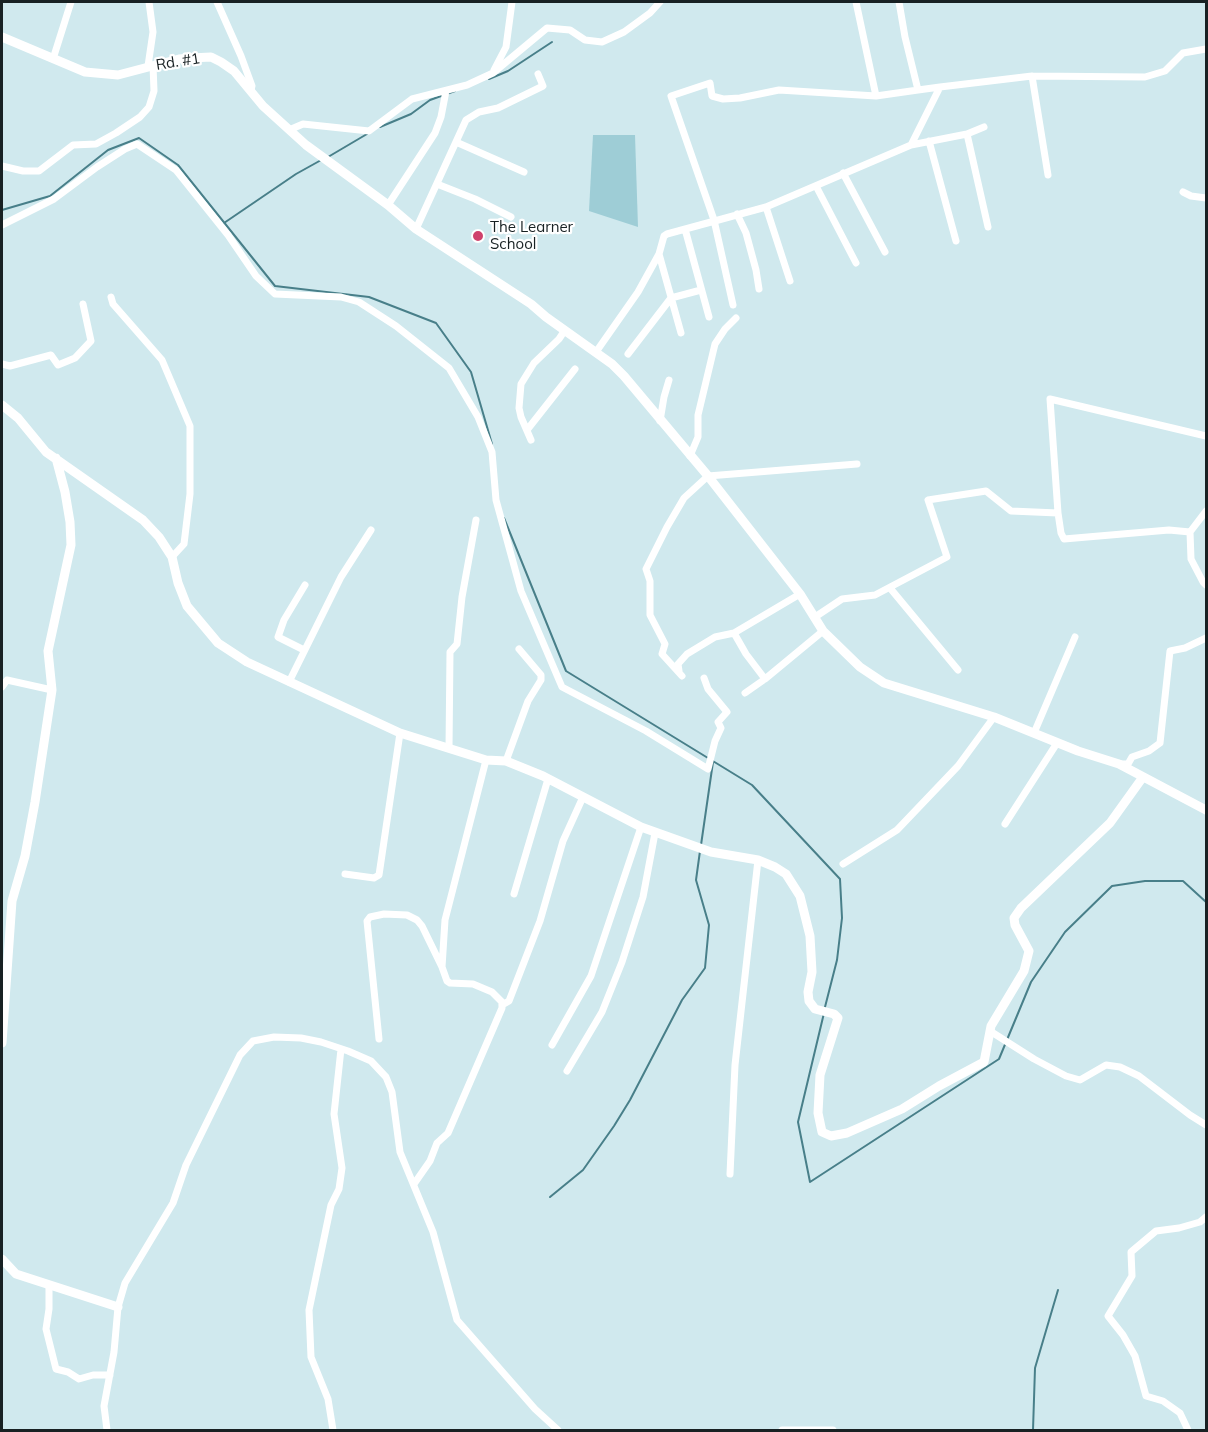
<!DOCTYPE html>
<style>
body{margin:0}
#map{position:relative;width:1208px;height:1432px;overflow:hidden;background:#d0e9ee;font-family:Mulish,sans-serif}
canvas{display:block}
.frame{position:absolute;inset:0;border:3px solid #182123;pointer-events:none}
</style>
<div id="map">
<canvas width="1208" height="1432"></canvas>
<div class="frame"></div>
</div>
<script>
const g = document.querySelector('canvas').getContext('2d');
g.lineJoin = 'round';
function fill(path, color) { g.fillStyle = color; g.fill(path, 'evenodd'); }
const poly = rows => new Path2D(rows.map(r => 'M' + r).join(''));
function strokePath(path, color, width, dash) { g.strokeStyle = color; g.lineWidth = width; g.lineCap = dash ? 'butt' : 'round'; g.setLineDash(dash || []); g.stroke(path); }
function drawText(font, color, halo, rows, align = 'center') {
  g.font = font + ' Mulish,sans-serif'; g.lineWidth = 4.5; g.setLineDash([]); g.textBaseline = 'middle'; g.strokeStyle = halo; g.fillStyle = color; for (const [text, x, y, turn = 0] of rows) {
    g.save(); g.translate(x, y); g.rotate((+turn || 0) * Math.PI / 180); g.textAlign = isNaN(turn) ? turn : align; if (halo) g.strokeText(text, 0, 0); g.fillText(text, 0, 0); g.restore();
  }
}
fill(poly([
 [593,135,635,135,638,227,589,211]
]), '#9ecdd6');
strokePath(poly([
 [489,79,508,71,552,42],
 [380,127,411,114,430,100,455,91],
 [328,157,367,134],
 [2,210,50,196,108,150,139,138,178,165,275,286,369,297,436,323,471,372,492,444],
 [224,223,296,174,323,159],
 [504,518,566,671,752,785,840,879,842,918,837,960,825,1007],
 [701,845,713,762],
 [824,1013,798,1122,810,1182,999,1059,1031,982,1065,932,1112,886,1145,881,1183,881,1206,902],
 [550,1197,583,1170,614,1126,630,1100,682,1000,705,968,709,925,696,880,700,851],
 [1033,1430,1035,1368,1058,1290]
]), '#487f89', 2);
strokePath(poly([
 [217,2,241,56,252,86,251,90],
 [856,2,876,96],
 [899,2,905,37,918,90,940,87],
 [53,59,71,2],
 [148,66,153,32,149,2],
 [494,70,506,47,512,2],
 [1032,76,1048,175],
 [289,130,303,124,369,131,412,99,467,85,493,73,547,28,570,30,585,40,602,42,624,32,650,13,660,2],
 [967,134,988,227],
 [929,141,956,241],
 [456,142,524,172],
 [911,145,967,134,984,127],
 [2,166,23,171,39,171,73,145,96,144,116,133,140,117,149,107,154,91,153,65],
 [843,173,885,252],
 [437,184,475,199,511,217],
 [816,186,856,263],
 [1183,192,1191,196,1206,198],
 [388,205,435,133,441,117,446,91],
 [766,207,790,281],
 [737,214,746,233,756,270,759,289],
 [2,225,54,199,97,167,125,149,137,144,176,170,228,235,256,276,275,294,341,297,359,302,396,326,449,368,478,417,492,452,496,500,521,591,562,687,646,731,708,769,715,741,721,728,718,722,727,712,708,689,704,678],
 [416,229,466,120,479,112,498,108,543,86,538,74],
 [685,229,709,317],
 [659,254,681,333],
 [111,297,113,304,162,360,190,426,190,494,184,544,172,557],
 [733,305,714,220,671,96,710,83,712,96,723,99,740,98,779,90,876,96,918,90],
 [596,352,638,292,659,254,664,236,667,234,766,207,911,145,940,87,1032,76,1145,77,1165,71,1183,53,1206,49],
 [628,354,671,298,701,290],
 [2,364,10,366,51,355,58,365,75,358,91,341,83,304],
 [660,421,664,397,669,380],
 [527,430,575,369],
 [531,440,521,417,519,408,521,384,534,363,559,339,565,330],
 [690,456,698,437,698,415,715,344,725,329,736,318],
 [1058,513,1050,399,1206,436],
 [1190,532,1191,559,1203,582,1206,585],
 [890,588,958,670],
 [815,617,842,599,875,595,947,557,928,500,986,491,1011,511,1058,513,1061,533,1064,539,1169,530,1190,532,1206,511],
 [734,633,746,654,765,679],
 [304,650,278,637,284,620,305,585],
 [679,671,678,664,687,654,715,637,734,633,800,594],
 [682,676,662,654,665,644,650,615,650,581,646,569,667,527,684,498,708,476,857,464],
 [289,682,341,577,371,530],
 [2,687,7,680,52,690],
 [745,693,765,679,823,631],
 [1034,733,1075,637],
 [449,748,450,652,457,644,462,597,476,520],
 [506,761,528,701,541,680,541,675,519,649],
 [1119,764,1128,764,1132,757,1149,751,1160,743,1170,651,1185,648,1206,638],
 [1005,824,1057,743],
 [843,864,897,830,958,766,994,717],
 [345,874,374,878,379,875,400,733],
 [514,894,548,779],
 [502,1005,509,1001,540,921,563,841,583,797],
 [990,1031,1034,1059,1066,1076,1080,1080,1106,1065,1120,1067,1139,1076,1190,1115,1206,1125],
 [379,1039,367,921,370,917,384,914,407,915,417,920,422,926,442,967],
 [552,1045,591,976,641,827],
 [567,1071,602,1012,622,962,643,897,655,833],
 [730,1174,735,1065,758,860],
 [414,1184,430,1161,437,1143,448,1133,502,1008,502,1002,492,992,473,984,450,983,447,981,442,967,445,920,486,760],
 [49,1285,49,1309,46,1329,56,1369,68,1372,79,1379,93,1375,110,1375],
 [107,1430,104,1406,114,1352,118,1307,125,1283,173,1203,186,1165,240,1055,253,1041,274,1037,301,1038,321,1042,348,1051,371,1061,386,1077,392,1092,400,1152,433,1232,457,1320,535,1409,558,1430],
 [333,1430,328,1399,311,1357,309,1310,331,1205,339,1189,342,1168,334,1114,341,1049],
 [782,1430,833,1430],
 [1188,1430,1180,1413,1163,1401,1146,1396,1135,1356,1123,1335,1108,1316,1132,1276,1131,1252,1156,1231,1179,1228,1200,1222,1206,1217]
]), '#fff', 7);
strokePath(poly([
 [2,37,85,72,118,75,179,59,191,58,211,57,221,62,234,71,263,106,306,145,388,205,416,229,531,304,546,317,612,364,624,376,708,476,800,594,823,631,860,667,884,683,994,717,1078,751,1119,764,1206,810],
 [2,405,18,418,46,452,143,520,159,537,172,557,178,583,187,606,218,643,247,662,400,733,486,760,506,761,543,776,641,827,711,852,758,860,775,867,786,874,800,896,810,936,812,972,808,992,809,1001,815,1009,834,1014,838,1018,820,1075,818,1113,822,1132,831,1136,847,1133,902,1109,939,1086,984,1062,991,1026,1024,971,1029,951,1015,925,1014,918,1021,908,1110,823,1143,777],
 [2,1043,12,901,25,856,35,802,52,690,48,651,71,545,70,522,65,492,56,458],
 [2,1259,16,1274,118,1307]
]), '#fff', 9);
for (const [x, y, r, color] of [
 [478,236,6,"#cf416c"]
]) { const dot = new Path2D(); dot.arc(x, y, r, 0, 2 * Math.PI); g.fillStyle = color; g.fill(dot); strokePath(dot, '#fff', 2); }
drawText('15px', '#182123', '#fff', [
 ["Rd. #1",178,62,-9]
]);
drawText('15px', '#182123', '#fff', [
 ["The Learner",490,227],
 ["School",490,244]
], 'left');
</script>
